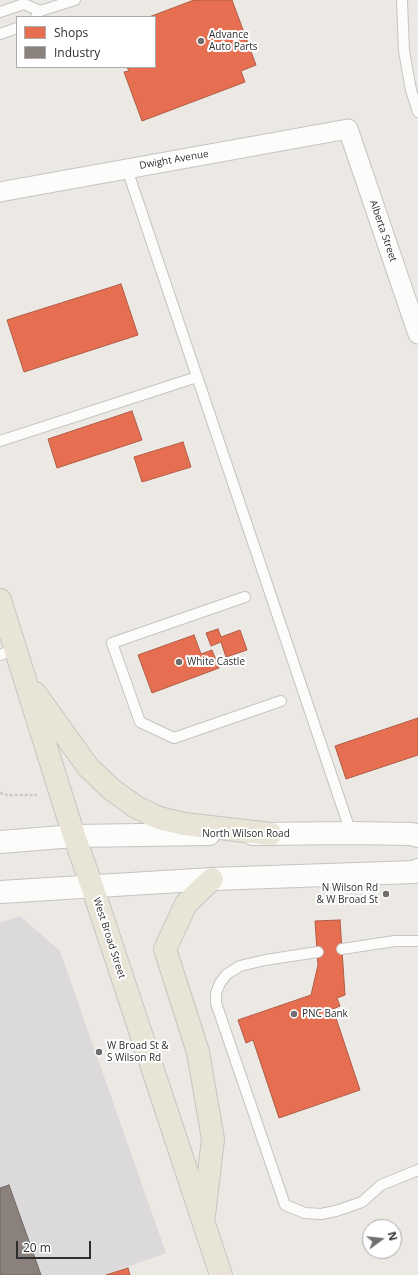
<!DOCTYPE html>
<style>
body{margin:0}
#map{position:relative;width:418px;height:1275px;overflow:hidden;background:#ece8e4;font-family:"Open Sans",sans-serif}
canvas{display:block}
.legend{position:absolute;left:16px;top:16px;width:140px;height:52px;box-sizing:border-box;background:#fff;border:1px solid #ababab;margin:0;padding:5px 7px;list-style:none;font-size:12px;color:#2e2e2e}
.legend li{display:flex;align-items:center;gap:8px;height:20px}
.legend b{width:20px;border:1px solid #ababab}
.north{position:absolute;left:362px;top:1219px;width:40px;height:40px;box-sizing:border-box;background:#fff;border:1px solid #ababab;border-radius:50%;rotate:75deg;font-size:11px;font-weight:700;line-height:16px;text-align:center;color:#2e2e2e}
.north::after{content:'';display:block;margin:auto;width:14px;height:18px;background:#706f6e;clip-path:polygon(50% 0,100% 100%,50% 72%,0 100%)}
.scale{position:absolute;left:16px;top:1241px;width:75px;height:18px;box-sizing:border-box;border:2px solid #2e2e2e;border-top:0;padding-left:5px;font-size:12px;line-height:14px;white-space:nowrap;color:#2e2e2e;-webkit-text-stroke:3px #fff;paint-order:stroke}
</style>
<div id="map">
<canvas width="418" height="1275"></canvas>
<ul class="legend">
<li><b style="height:11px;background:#e76f51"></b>Shops</li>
<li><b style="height:11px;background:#8a817c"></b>Industry</li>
</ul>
<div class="north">N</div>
<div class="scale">20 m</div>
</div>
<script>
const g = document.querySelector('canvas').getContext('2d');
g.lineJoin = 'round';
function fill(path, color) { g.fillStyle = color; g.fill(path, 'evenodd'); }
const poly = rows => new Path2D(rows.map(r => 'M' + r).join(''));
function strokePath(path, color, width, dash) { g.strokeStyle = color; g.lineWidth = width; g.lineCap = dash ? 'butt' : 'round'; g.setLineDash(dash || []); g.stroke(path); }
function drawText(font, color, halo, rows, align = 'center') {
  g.font = font + ' "Open Sans",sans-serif'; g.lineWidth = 4; g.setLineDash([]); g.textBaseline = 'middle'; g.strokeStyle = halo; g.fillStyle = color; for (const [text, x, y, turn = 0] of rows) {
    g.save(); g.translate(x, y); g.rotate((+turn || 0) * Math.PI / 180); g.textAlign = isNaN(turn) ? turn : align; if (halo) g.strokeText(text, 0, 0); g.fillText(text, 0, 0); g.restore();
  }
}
fill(poly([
 [20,916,60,951,166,1253,105,1275,0,1275,0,923]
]), '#dcd9db');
const shops = poly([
 [194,0,232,0,256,65,241,71,245,82,142,121,124,72,129,71,127,67,155,67,155,17,149,17,194,0],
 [121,284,138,335,24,372,7,320,121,284],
 [132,411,142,440,57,468,48,439,132,411],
 [183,442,191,467,142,482,134,457,183,442],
 [218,629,221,637,240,630,247,650,226,657,221,642,211,646,206,633,218,629],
 [194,635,201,654,212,650,219,668,152,693,138,655,194,635],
 [418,718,418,755,346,779,335,746,418,718],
 [340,920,345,995,337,998,340,1006,333,1009,360,1090,279,1118,253,1040,246,1043,238,1020,311,995,318,965,315,921,340,920],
 [128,1268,130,1275,106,1275,128,1268]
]);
fill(shops, '#e76f51');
strokePath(shops, '#b05c46', 1);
const industry = poly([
 [9,1185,41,1275,0,1275,0,1188,9,1185]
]);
fill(industry, '#8a817c');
strokePath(industry, '#6e6865', 1);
const service = poly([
 [402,0,404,51,411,90,418,112],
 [0,12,24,4,40,11],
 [36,17,40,11,75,0],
 [0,34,17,28],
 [127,169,351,833],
 [0,441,197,377],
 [245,597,112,643,140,722,174,738,281,701],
 [0,655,15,649],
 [342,949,395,941,418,941],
 [318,952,265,960,240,966,227,974,220,983,216,993,216,1003,285,1205,305,1213,321,1214,336,1211,362,1202,381,1185,418,1170]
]);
const minor = poly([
 [0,192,348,129,418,334]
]);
const secondary = poly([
 [253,834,351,833,412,834,418,836],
 [0,842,74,836,209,834],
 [0,892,212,879,414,872,418,870]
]);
const primary = poly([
 [0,600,74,836,92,886,221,1275],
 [35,693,88,767,111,789,136,807,159,818,184,824,271,834],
 [204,1215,213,1139,198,1052,165,949,186,904,212,879]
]);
strokePath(service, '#c5c4c5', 12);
strokePath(minor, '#c5c4c5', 21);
strokePath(secondary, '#c5c4c5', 24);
strokePath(primary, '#c6c5c4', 24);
strokePath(poly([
 [0,793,7,795,37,795]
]), '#c9c9c8', 2.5, [3, 2]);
strokePath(service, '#fcfcfb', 10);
strokePath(minor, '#fcfcfb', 19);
strokePath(secondary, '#fcfcfb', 22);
strokePath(primary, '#e8e4d6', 22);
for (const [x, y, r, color] of [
 [201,41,4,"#706f6e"],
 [179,662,4,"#706f6e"],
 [386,894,4,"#706f6e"],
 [294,1014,4,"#706f6e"],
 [99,1052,4,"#706f6e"]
]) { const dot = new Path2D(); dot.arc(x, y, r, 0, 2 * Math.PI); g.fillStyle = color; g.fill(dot); strokePath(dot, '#fff', 1.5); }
drawText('10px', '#2e2e2e', '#fff', [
 ["Advance",209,35],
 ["Auto Parts",209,47],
 ["White Castle",187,662],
 ["N Wilson Rd",378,888,"right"],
 ["& W Broad St",378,900,"right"],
 ["PNC Bank",302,1014],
 ["W Broad St &",107,1046],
 ["S Wilson Rd",107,1058]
], 'left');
drawText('10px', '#2e2e2e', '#fff', [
 ["Dwight Avenue",174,160,-10],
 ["Alberta Street",383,231,71],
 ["North Wilson Road",246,834],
 ["West Broad Street",109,938,72]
]);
</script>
